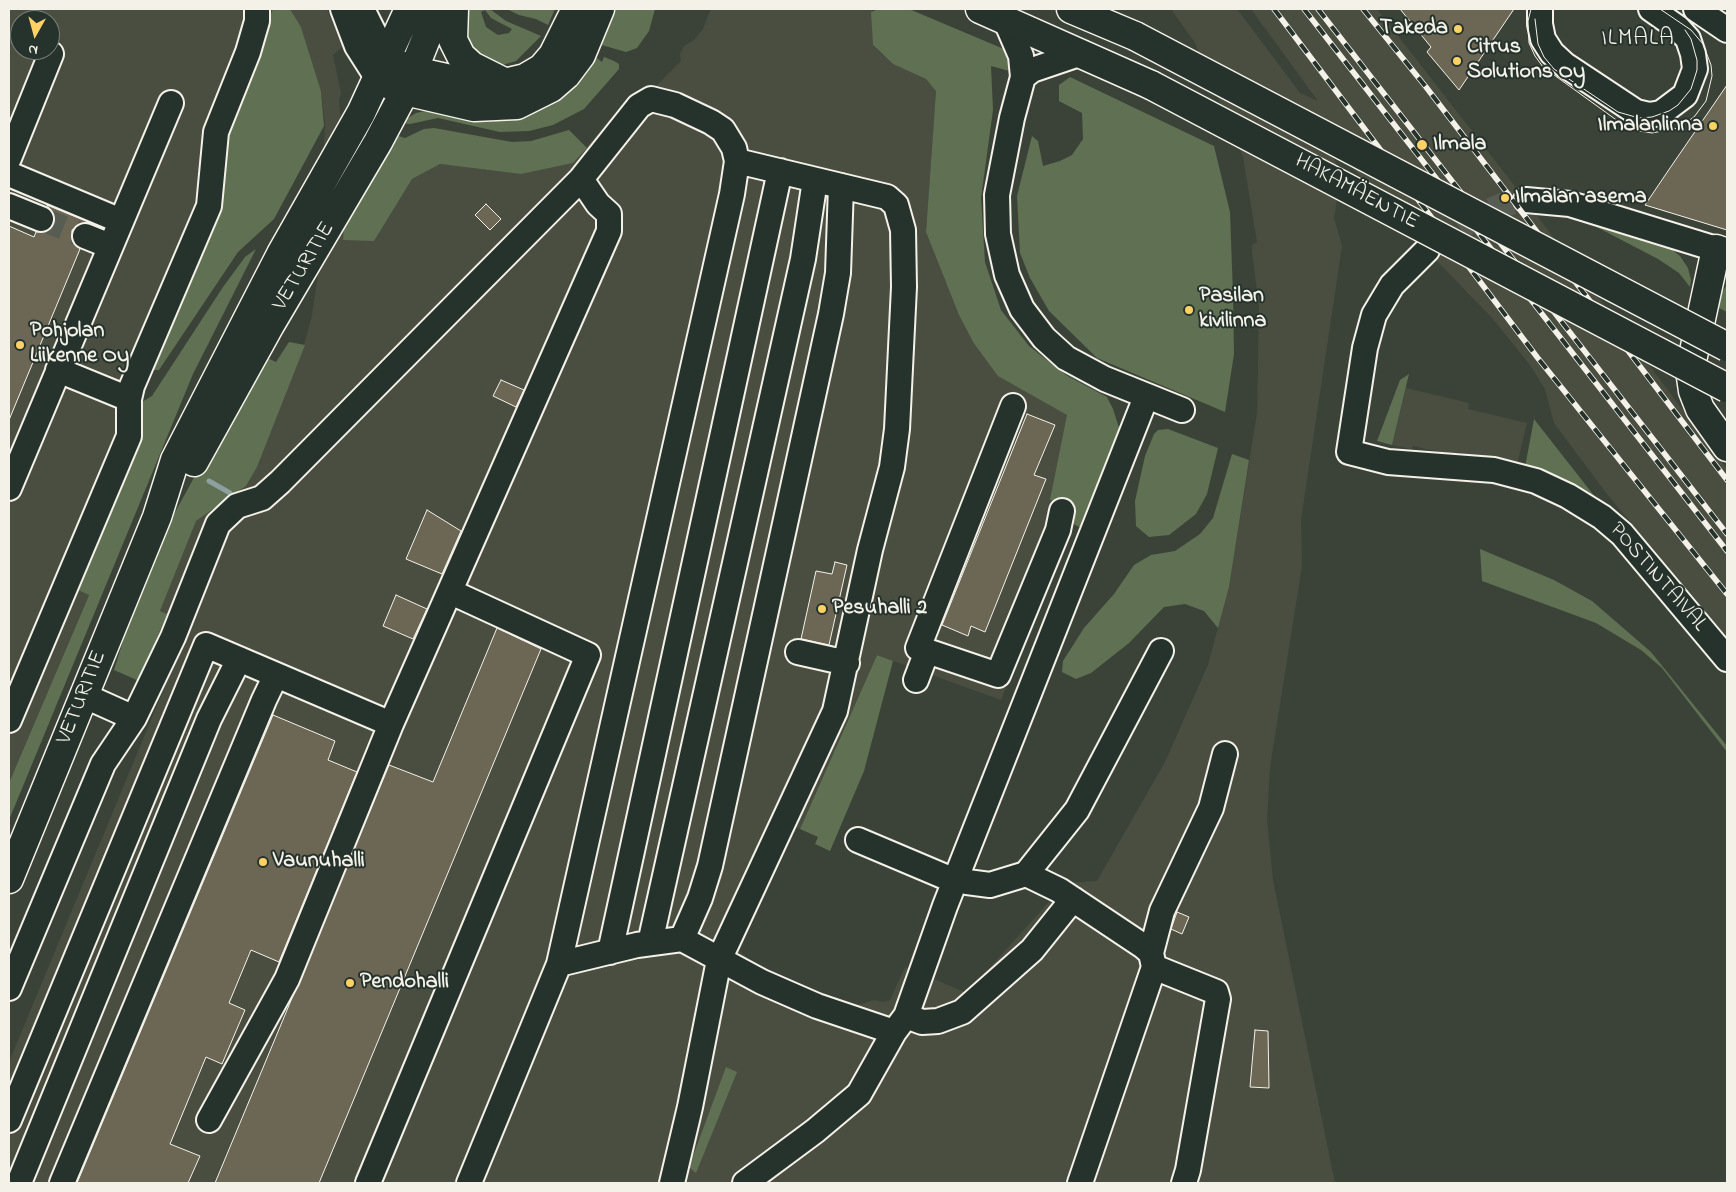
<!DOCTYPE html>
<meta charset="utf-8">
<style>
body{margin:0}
#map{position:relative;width:1736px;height:1192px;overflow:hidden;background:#3b4339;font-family:"Indie Flower",sans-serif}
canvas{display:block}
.frame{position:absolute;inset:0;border:10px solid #f4f1e8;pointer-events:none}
.north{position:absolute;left:10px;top:10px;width:50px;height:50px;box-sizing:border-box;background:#26332d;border:1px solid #787f78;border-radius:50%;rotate:187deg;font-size:14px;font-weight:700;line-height:20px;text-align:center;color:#f4f1e8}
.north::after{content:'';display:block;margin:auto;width:18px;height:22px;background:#ffd166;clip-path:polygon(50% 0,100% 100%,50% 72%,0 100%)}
</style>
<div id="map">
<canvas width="1736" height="1192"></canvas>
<div class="frame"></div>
<div class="north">N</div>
</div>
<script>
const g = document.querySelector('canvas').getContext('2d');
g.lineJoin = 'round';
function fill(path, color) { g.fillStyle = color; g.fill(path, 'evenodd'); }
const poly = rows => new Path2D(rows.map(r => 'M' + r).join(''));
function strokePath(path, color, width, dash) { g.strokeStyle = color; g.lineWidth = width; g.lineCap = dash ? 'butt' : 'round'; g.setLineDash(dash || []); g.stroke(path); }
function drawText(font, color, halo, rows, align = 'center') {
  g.font = font + ' "Indie Flower",sans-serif'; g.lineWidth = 4; g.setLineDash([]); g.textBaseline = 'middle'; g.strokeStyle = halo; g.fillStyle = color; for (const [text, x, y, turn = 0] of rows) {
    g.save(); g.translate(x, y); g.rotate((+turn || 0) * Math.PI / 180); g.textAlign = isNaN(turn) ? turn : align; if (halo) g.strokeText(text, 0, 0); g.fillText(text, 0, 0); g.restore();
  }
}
fill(poly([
 [9,9,273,9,226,135,152,370,76,589,89,594,9,783],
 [20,20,50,20,50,50,20,50],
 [290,9,327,9,343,46,333,55,341,93,339,100,345,171,343,240,374,240,412,179,440,164,521,174,573,163,626,101,657,85,681,61,680,54,684,46,694,40,703,29,711,9,872,9,873,46,893,64,926,79,936,91,926,232,959,315,973,342,1067,415,1074,515,1001,700,877,655,800,829,794,827,739,951,759,967,854,1006,874,1000,884,1002,890,1000,905,967,967,993,1066,883,1097,881,1165,762,1208,665,1229,587,1257,413,1259,306,1252,252,1252,245,1257,242,1243,157,1195,43,1171,9,1237,9,1300,93,1318,101,1251,9,1377,9,1514,185,1727,469,1727,637,1607,494,1554,423,1545,389,1530,365,1493,319,1412,235,1330,142,1340,180,1334,218,1342,246,1301,520,1302,566,1270,767,1267,820,1273,880,1335,1183,9,1183,9,1062,191,624,160,611,196,521,246,486,257,467,304,345,312,315,319,268,325,123,321,91,301,27],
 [1406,388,1469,403,1468,409,1527,423,1517,465,1457,452,1456,456,1413,446,1412,449,1392,445]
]), '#4a4e41');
fill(poly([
 [273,9,290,9,301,27,321,91,324,126,274,219,238,252,159,370,152,370,226,135],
 [462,9,490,9,506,21,541,36,516,61,499,66,480,62,459,29],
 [485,10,491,18,512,29,509,33,498,35,486,27,481,12],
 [507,9,555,9,548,25,536,19,519,15],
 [611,9,655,9,649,31,637,48,626,52,598,44],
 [878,9,909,9,1011,52,1017,73,991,66,993,110,981,198,985,262,1001,310,1029,346,1066,375,1107,397,1113,409,1121,434,1091,513,1081,528,1068,521,1064,503,1050,500,1067,415,998,376,973,342,959,315,926,232,936,91,926,79,893,64,873,45,871,12],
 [593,55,602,62,604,57,614,61,619,64,619,69,584,109,553,125,529,131,500,132,438,118,410,124,400,123,416,113,435,109],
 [1070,77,1214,146,1230,212,1233,295,1234,354,1225,412,1097,358,1049,311,1030,278,1020,253,1017,196,1032,136,1038,141,1043,166,1060,161,1072,155,1083,139,1082,113,1059,101,1059,85],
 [434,128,512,142,531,141,569,130,587,148,573,163,521,174,440,164,412,179,374,241,343,240,344,222,392,134,405,138,424,129],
 [1589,219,1657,241,1669,247,1680,256,1688,268,1691,280,1690,287,1679,273,1658,259,1589,223],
 [256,249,193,374,9,820,9,783,89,595,76,589,140,403,152,396,223,287,245,257],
 [1727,285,1727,312,1715,306,1721,293],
 [289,342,305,345,257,467,246,486,196,521,160,611,167,614,139,681,114,670,135,603,167,527,261,355,276,362],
 [1409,374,1392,445,1377,441,1400,380],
 [1534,419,1599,502,1525,467],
 [1168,429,1218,448,1207,494,1196,514,1169,535,1149,537,1136,526,1135,501,1145,456,1154,434,1158,430],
 [1232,454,1249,460,1229,587,1218,628,1204,611,1185,604,1164,607,1129,643,1091,673,1076,679,1062,672,1063,661,1084,628,1114,594,1134,565,1151,555,1175,551,1200,534,1213,518],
 [1480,549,1554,580,1592,601,1651,652,1727,746,1727,752,1662,668,1641,650,1596,623,1482,581],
 [877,655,893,661,864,771,830,851,815,844,818,837,800,829],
 [726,1067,737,1072,696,1173,689,1167]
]), '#607052');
strokePath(poly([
 [209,481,230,493]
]), '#8d9f9f', 5);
const building = poly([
 [1400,9,1514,9,1459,90,1427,52,1431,47,1400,9],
 [1727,85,1727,230,1645,205,1670,168,1727,85],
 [486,204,501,219,490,230,475,215,486,204],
 [47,205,91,223,83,223,72,230,72,238,80,249,9,420,9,226,34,237,36,232,49,230,54,225,55,218,47,205],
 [501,380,524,390,516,407,493,396,501,380],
 [1027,414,1055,425,1034,475,1046,479,985,632,971,626,968,636,942,625,1027,414],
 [427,510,461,531,442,574,406,559,427,510],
 [835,562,847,565,829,645,801,639,816,571,832,574,835,562],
 [396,595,427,609,413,639,383,626,396,595],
 [497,628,541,649,319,1183,215,1183,389,765,433,782,497,628],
 [273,715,335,741,328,760,357,772,279,962,251,950,229,1003,245,1010,222,1064,206,1057,170,1144,200,1156,188,1183,77,1183,273,715],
 [1177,912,1189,917,1182,934,1171,929,1177,912],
 [1255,1030,1268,1031,1269,1088,1250,1087,1255,1030]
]);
fill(building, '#6c6755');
strokePath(building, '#f4f1e8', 1);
strokePath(poly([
 [41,219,85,236],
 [1430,248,1481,214,1502,205,1526,200]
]), '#575d53', 24, [24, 12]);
const minor = poly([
 [343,9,357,46,378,79],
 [362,9,387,59],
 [1540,9,1540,24,1543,39,1552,53,1565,65,1636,112,1649,115,1661,113,1685,95,1695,69,1693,54,1688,39,1678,28,1651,9],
 [1696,9,1727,30],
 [1005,19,1021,56,1023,77,1012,118,997,195,998,234,1007,275,1022,309,1044,338,1066,358,1105,379,1182,410],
 [1023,77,1032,70,1082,53],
 [9,158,51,54],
 [9,174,121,221],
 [1526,200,1570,204,1716,249],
 [9,206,41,219],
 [85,236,110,246],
 [1427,250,1392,285,1374,315,1365,348,1349,452,1388,462,1494,470,1536,481,1568,496,1602,517,1622,534,1727,659],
 [58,370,129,399],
 [1013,406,918,648,998,675,1058,530,1062,511],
 [9,488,171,103],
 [798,652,847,663],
 [916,680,927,651],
 [85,696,134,718],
 [9,720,129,436,129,399,132,386,209,206,216,132,248,52,257,21,257,9],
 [858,840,955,881],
 [1026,874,1059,890,1143,946,1151,953,1154,967,1216,992,1218,999,1188,1170,1184,1183],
 [957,878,967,882,990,885,1026,874,1077,810,1161,651],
 [682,939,700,898,710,866,831,314,838,273,841,186],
 [650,943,803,259,815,180],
 [610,952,780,171],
 [1151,953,1162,911,1211,808,1225,754],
 [559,964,637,945,682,939,762,982,817,1006,894,1032],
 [9,988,103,764,134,718,173,637,218,524,237,506,262,498,280,482,581,179,639,106,651,99,675,105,711,122,723,130,734,148,737,161,732,194,559,964,469,1183],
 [906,1016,922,1022,938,1021,962,1012,1032,950,1073,899],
 [9,1120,206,645,391,724],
 [209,1120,287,979,391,724,609,231,609,214,598,204,581,179],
 [19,1183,209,719,239,659],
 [62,1183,264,700,276,675],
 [368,1183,588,655,451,592],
 [672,1183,690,1107,719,960,835,711,870,550,892,467,897,429,904,287,903,230,896,205,887,197,737,161],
 [745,1183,815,1131,859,1094,894,1032,906,1016,945,906,1146,397],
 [1080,1183,1154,967]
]);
const major = poly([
 [454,9,453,40,461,56,472,66,504,82],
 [980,9,1151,85],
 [1071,9,1135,36],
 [397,64,414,71,487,87,525,78,542,68,553,55,576,9],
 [388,84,405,91,474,107,517,105,551,88,566,75,581,55,600,9],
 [1727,253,1716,249,1690,370,1693,391,1700,409,1727,447],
 [194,462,270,325,378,142,405,91,438,9],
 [9,879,157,517,175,460,281,254,361,113,409,9]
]);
strokePath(minor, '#f4f1e8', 28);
strokePath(major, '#f4f1e8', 31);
strokePath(minor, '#26332d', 24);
strokePath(major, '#26332d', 28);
strokePath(poly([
 [1531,9,1528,21,1529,43,1535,56,1543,67,1622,124,1639,131,1652,133,1678,128,1694,117,1706,101,1712,76,1711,65,1703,44,1691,30,1660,9],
 [1535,19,1538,44,1544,57,1554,69,1618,112,1639,118,1652,117,1669,111,1678,105,1691,89,1697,70,1697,60,1691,39,1685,30]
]), '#f4f1e8', 1);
const rail = poly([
 [1274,9,1537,357,1727,594],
 [1304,9,1727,551],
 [1318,9,1727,534],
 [1363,9,1426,87,1727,480]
]);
strokePath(rail, '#f4f1e8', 5.5);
strokePath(rail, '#26332d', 4, [11]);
const majorBridge = poly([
 [1135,36,1727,347],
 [1151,85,1727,388]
]);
strokePath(majorBridge, '#f4f1e8', 31, []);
strokePath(majorBridge, '#26332d', 28);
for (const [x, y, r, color] of [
 [1458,29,5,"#ffd166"],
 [1457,61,5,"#ffd166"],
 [1713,126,5,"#ffd166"],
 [1422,145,6,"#ffd166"],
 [1505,198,5,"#ffd166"],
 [1189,310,5,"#ffd166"],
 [20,345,5,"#ffd166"],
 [822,609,5,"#ffd166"],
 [263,862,5,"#ffd166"],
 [350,983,5,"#ffd166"]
]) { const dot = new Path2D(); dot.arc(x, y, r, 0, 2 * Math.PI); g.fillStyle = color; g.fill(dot); strokePath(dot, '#26332d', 2); }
drawText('bold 22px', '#f4f1e8', '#26332d', [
 ["Takeda",1448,29,"right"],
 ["Citrus",1467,48],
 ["Solutions Oy",1467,73],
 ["Ilmalanlinna",1703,126,"right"],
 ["Ilmala",1433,145],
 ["Ilmalan asema",1515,198],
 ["Pasilan",1199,297],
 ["kivilinna",1199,322],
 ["Pohjolan",30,332],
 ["Liikenne Oy",30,357],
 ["Pesuhalli 2",832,609],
 ["Vaunuhalli",273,862],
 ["Pendohalli",360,983]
], 'left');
drawText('22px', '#f4f1e8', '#26332d', [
 ["HAKAMÄENTIE",1356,193,28],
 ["VETURITIE",305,267,-59],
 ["POSTINTAIVAL",1657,578,49],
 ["VETURITIE",83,698,-68]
]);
g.letterSpacing = '1px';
drawText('24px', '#f4f1e8', '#26332d', [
 ["ILMALA",1638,40]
]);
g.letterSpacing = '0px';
</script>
